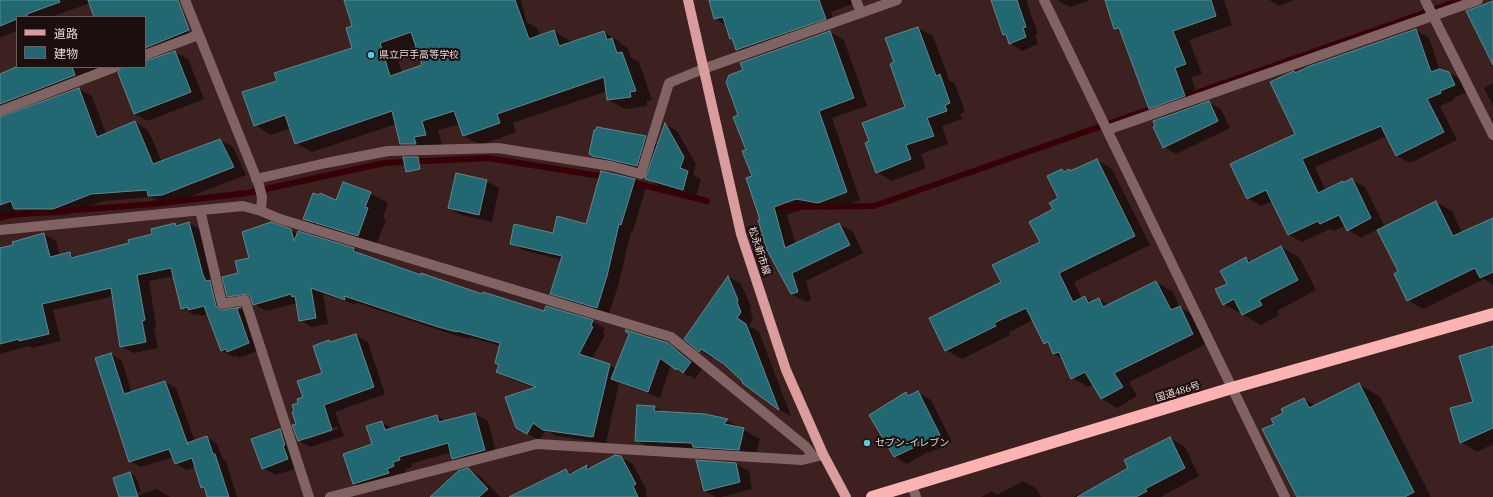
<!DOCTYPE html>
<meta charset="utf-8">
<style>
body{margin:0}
#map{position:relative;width:1493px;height:497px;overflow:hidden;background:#3d2020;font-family:"PT Serif","Noto Sans JP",serif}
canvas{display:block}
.legend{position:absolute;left:16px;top:16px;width:130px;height:52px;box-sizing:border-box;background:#1b0e0e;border:1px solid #6f5e5e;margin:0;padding:5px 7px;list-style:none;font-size:12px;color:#ecd7d7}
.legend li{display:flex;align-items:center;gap:8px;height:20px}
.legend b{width:20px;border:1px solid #6f5e5e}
</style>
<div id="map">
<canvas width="1493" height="497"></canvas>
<ul class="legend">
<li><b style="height:5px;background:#da9c9c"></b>道路</li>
<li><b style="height:11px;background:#216873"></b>建物</li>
</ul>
</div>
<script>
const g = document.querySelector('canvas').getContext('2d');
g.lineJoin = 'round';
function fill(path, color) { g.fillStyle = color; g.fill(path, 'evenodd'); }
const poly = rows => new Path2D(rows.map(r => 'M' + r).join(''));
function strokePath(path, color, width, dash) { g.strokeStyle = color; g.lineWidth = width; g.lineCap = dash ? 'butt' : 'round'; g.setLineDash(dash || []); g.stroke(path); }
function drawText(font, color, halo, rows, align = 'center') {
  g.font = font + ' "PT Serif","Noto Sans JP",serif'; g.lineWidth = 4; g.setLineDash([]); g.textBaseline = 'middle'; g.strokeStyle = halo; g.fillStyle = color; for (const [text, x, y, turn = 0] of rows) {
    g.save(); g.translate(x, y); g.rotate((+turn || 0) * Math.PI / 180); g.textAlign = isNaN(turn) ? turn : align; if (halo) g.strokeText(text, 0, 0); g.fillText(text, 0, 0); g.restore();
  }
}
fill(poly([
 [0,0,176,0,192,41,155,56,152,60,175,52,188,59,204,99,148,121,135,114,119,73,122,67,145,67,145,17,95,17,90,3,51,17,17,17,17,31,0,38],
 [345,0,521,0,527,22,537,28,540,36,554,31,570,41,571,43,604,32,620,42,621,44,628,48,631,58,639,62,652,100,647,101,647,106,625,109,608,100,607,91,513,123,516,132,481,145,464,136,460,124,438,130,442,145,417,153,401,144,396,124,312,152,296,143,291,128,271,135,255,125,278,81,353,48,354,27],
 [416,46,423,66,402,73,396,53],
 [718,0,863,0,831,12,835,24,747,55,737,50,734,40,730,38,726,24,725,24,715,19],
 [992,0,1026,0,1038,34,1035,35,1038,44,1022,51,1010,43,1007,36,1004,34],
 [1057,0,1091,0,1070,7],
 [1106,0,1224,0,1232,25,1189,40,1202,74,1191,77,1201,105,1208,102,1221,109,1230,128,1176,154,1164,147,1166,117,1149,108,1121,32,1115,28],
 [1269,0,1294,0,1279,6],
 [918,28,933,36,949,80,955,84,965,112,960,114,962,119,942,126,948,144,921,154,926,168,892,181,877,172,870,141,907,108,895,63],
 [1416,30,1429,38,1440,70,1449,73,1462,80,1467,92,1453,98,1454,100,1440,106,1457,140,1410,163,1397,156,1387,136,1315,167,1326,191,1343,182,1344,183,1352,180,1365,187,1385,227,1436,202,1452,211,1462,233,1493,219,1493,285,1484,279,1423,309,1407,300,1400,272,1378,229,1361,238,1348,230,1345,226,1334,231,1330,229,1302,242,1288,234,1272,201,1261,206,1247,198,1296,135,1296,73],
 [830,32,844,40,867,106,832,118,860,200,833,210,810,207,787,215,796,245,839,224,853,232,863,253,806,281,811,300,806,302,792,294,762,220,753,176,739,116],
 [19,67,119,67,122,69,11,112,7,116,79,89,92,96,106,134,135,122,148,130,162,162,220,140,233,147,246,175,176,202,162,203,152,197,104,201,67,215,28,216,19,210,0,217,0,74],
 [1493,83,1493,106,1484,88],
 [665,124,677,131,696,164,693,175,701,179,696,196,659,186,646,178,649,172,626,166,606,163,593,156,645,137,658,145],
 [1097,160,1112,169,1150,245,1074,282,1082,299,1085,297,1093,302,1099,299,1109,305,1156,282,1172,291,1180,307,1195,316,1208,343,1129,382,1137,396,1117,408,1102,399,1094,384,1088,387,1072,378,1063,359,1054,354,1051,347,1045,343,1033,320,1009,332,1010,335,962,359,946,350,1002,282,1042,242,1059,198,1062,170,1066,172,1071,172],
 [634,180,646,187,633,231,631,231,619,283,609,314,563,300,551,293,562,260,523,250,511,243,553,234,586,225],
 [486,181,499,188,492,222,462,215,449,208],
 [370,193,388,203,383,218,386,220,376,245,322,229,304,219,337,201],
 [189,223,201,230,221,288,227,311,240,308,251,315,260,350,239,358,236,356,233,357,221,350,208,314,201,316,198,314,194,315,182,308,174,276,149,281,156,327,154,327,158,348,133,353,121,346,114,296,53,310,61,341,32,348,29,346,0,354,0,249,14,246,44,234,56,241,60,256,69,253,77,258,130,243,175,224,178,226],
 [290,230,298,234,353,249,365,256,422,276,483,295,545,312,592,321,605,328,603,334,605,335,592,359,609,365,617,369,667,344,680,351,702,369,695,379,689,375,688,376,671,365,660,398,619,383,606,443,556,436,546,430,539,440,517,428,535,388,510,379,497,372,500,365,500,346,470,337,469,339,451,334,355,302,357,305,323,294,328,324,312,327,300,320,297,303,266,311,254,304,253,301,240,303,228,296,239,274,250,258],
 [1281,247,1299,257,1316,290,1277,311,1279,315,1261,325,1224,304,1228,284,1246,258,1252,262],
 [729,277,741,284,751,307,750,309,753,319,749,326,759,332,791,416,780,410,744,383,744,382,725,364,714,356,712,358,700,351,685,339],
 [356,335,368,342,385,394,335,412,344,436,310,447,299,441,295,412,299,404,324,373,329,341,332,343],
 [337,427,338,429,306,440,306,437],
 [1493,347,1493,444,1477,452,1461,442],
 [111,354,122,361,132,393,165,382,176,388,195,442,207,437,217,444,223,459,226,461,237,497,208,497,206,489,202,487,196,466,187,470,176,464,173,457,140,467,130,461],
 [1359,384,1380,397,1431,497,1298,497,1275,424,1284,413,1304,399,1316,406],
 [906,393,911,396,918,393,931,400,952,442,929,453,928,452,907,464,895,457,870,415],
 [654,407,665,413,727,420,760,439,755,458,652,450,636,440],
 [475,414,488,421,497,457,465,465,452,458,451,452,411,464,412,467,405,469,407,473,367,491,354,484,373,445,382,422,393,429,437,416,446,421],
 [280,430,293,437,300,467,276,475,263,468],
 [1170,438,1185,447,1199,476,1161,497,1074,497,1081,493,1083,495,1129,468],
 [621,457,633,464,647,491,645,493,647,497,537,497,566,470,572,474,587,466,592,468],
 [736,464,749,471,752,489,721,497,716,497,705,491],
 [468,469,481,477,500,497,431,497],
 [130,473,136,477,141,492,125,497],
 [1023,481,1036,488,1041,497,981,497,992,491,997,495],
 [157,489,170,497,134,497]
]), '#0007');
strokePath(poly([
 [627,181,707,201],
 [766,207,874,206,1461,0],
 [0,218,10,215,153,204,248,193,384,163,488,158,606,177]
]), '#360006', 6);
const building = poly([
 [0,0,59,0,60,2,27,14,27,16,24,17,17,17,17,19,0,26,0,0],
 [88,0,178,0,189,30,145,48,145,17,94,17,88,0],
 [344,0,515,0,529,39,554,30,559,46,604,31,607,40,612,38,617,53,622,52,636,91,630,92,631,97,607,100,604,77,497,114,500,123,463,136,454,111,422,121,426,135,414,137,416,144,400,144,392,111,295,144,285,115,254,126,242,92,277,81,274,73,352,48,346,28,352,26,344,0],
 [411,32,422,65,390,76,380,43,411,32],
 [709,0,819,0,826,19,736,50,732,38,730,39,723,17,714,19,709,0],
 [991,0,1017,0,1026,27,1023,28,1026,37,1009,44,1006,34,1003,35,991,0],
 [1105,0,1211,0,1216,16,1173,31,1186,64,1175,68,1185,96,1149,109,1119,28,1114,29,1105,0],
 [1493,1,1493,65,1466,11,1493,1],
 [918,27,936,76,940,74,950,103,945,105,947,111,927,118,934,136,906,145,911,159,876,173,865,143,869,141,862,123,905,107,890,64,894,62,885,38,918,27],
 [1416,29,1431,72,1439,69,1449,72,1455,85,1440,91,1441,93,1427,99,1444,132,1396,156,1381,126,1302,159,1318,193,1343,181,1343,183,1352,178,1371,218,1347,231,1339,215,1320,224,1318,221,1288,235,1266,190,1247,199,1230,164,1295,134,1270,82,1287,74,1294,71,1295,73,1310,66,1416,29],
 [830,31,854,98,819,111,847,192,818,203,796,199,774,207,785,248,839,223,850,245,792,273,798,292,791,294,767,250,758,220,760,220,746,178,752,176,742,151,746,150,733,117,738,115,726,82,729,75,743,70,740,63,830,31],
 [175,51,191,92,134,114,118,73,121,67,145,67,145,61,175,51],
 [16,67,72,67,75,75,0,104,0,74,16,67],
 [79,88,97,137,135,121,153,164,220,139,234,167,162,195,148,196,147,190,91,194,53,209,14,209,11,201,0,205,0,117,79,88],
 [1209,101,1218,121,1163,148,1153,127,1155,126,1153,121,1209,101],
 [665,123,684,157,680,168,688,171,683,190,645,179,665,123],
 [597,127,646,136,637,166,612,160,592,156,592,155,589,154,594,130,596,130,597,127],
 [403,157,418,157,420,169,406,172,403,157],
 [1097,159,1135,236,1059,273,1073,302,1085,296,1088,303,1099,298,1103,307,1156,281,1171,310,1180,306,1193,334,1114,373,1123,387,1101,399,1085,372,1071,379,1059,352,1053,354,1048,342,1044,344,1026,308,994,323,996,326,945,351,929,318,1001,282,992,265,1040,242,1029,222,1053,209,1049,203,1058,198,1047,176,1062,169,1064,172,1069,169,1070,171,1097,159],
 [601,171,635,179,621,225,619,224,607,276,597,308,550,294,562,256,510,244,514,224,553,233,557,216,586,224,601,171],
 [456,173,487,180,479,215,448,208,456,173],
 [343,182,371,192,365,207,368,208,358,236,303,219,313,193,319,195,320,193,336,200,343,182],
 [1436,201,1453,236,1493,218,1493,272,1480,278,1475,268,1407,301,1394,274,1398,271,1377,230,1436,201],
 [189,222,203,275,206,281,210,280,216,306,220,310,223,310,241,307,237,309,249,343,227,352,226,349,221,351,204,306,188,310,188,307,181,309,171,268,137,275,145,320,142,321,146,342,120,347,111,288,42,304,49,334,19,341,19,339,0,344,0,248,13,245,12,242,44,233,50,257,70,252,71,258,129,243,128,240,152,234,151,229,175,223,176,226,189,222],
 [271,222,291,229,294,241,298,231,354,248,353,251,421,275,421,273,482,294,483,292,544,311,546,306,593,320,591,326,593,327,579,354,610,364,593,437,543,430,533,423,527,434,516,428,505,397,536,387,496,372,499,365,495,363,500,343,457,331,457,332,438,327,344,296,345,300,311,288,316,318,299,321,295,296,292,297,291,294,253,305,250,296,247,294,227,297,222,277,238,273,235,261,249,258,242,232,271,222],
 [1281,246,1298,280,1259,300,1262,305,1242,315,1234,299,1223,305,1215,289,1227,284,1220,271,1246,257,1248,263,1281,246],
 [728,276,738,300,737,302,741,312,737,318,746,324,779,410,742,383,743,382,724,364,701,349,699,352,684,339,728,276],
 [626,330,668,343,691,362,683,373,677,368,676,370,660,358,648,392,611,379,629,334,625,331,626,330],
 [356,334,374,387,324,405,332,430,298,441,292,425,296,424,292,412,294,411,292,405,298,403,297,399,303,397,297,381,322,373,313,346,329,340,330,342,356,334],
 [1493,346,1493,428,1460,443,1450,408,1473,402,1459,356,1493,346],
 [111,353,124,394,165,381,188,445,187,443,207,436,213,454,215,454,229,497,207,497,205,489,203,487,201,488,192,458,175,464,169,449,129,462,95,358,111,353],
 [1359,383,1414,492,1405,497,1297,497,1262,429,1274,424,1271,419,1283,413,1281,409,1304,398,1309,408,1359,383],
 [918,391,940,435,894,457,869,415,906,392,908,396,918,391],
 [637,405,655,406,654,411,705,414,728,419,724,424,744,428,739,450,693,447,692,443,635,441,637,405],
 [475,413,485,450,452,459,448,443,399,457,400,460,393,462,394,466,387,469,389,473,353,484,343,454,372,444,366,426,382,421,385,430,437,415,439,422,475,413],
 [280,429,285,445,283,446,288,459,262,469,251,439,280,429],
 [1170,437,1185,468,1145,489,1147,491,1136,497,1077,497,1128,468,1124,460,1170,437],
 [615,455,621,456,636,484,633,486,638,497,509,497,566,469,569,475,587,465,586,470,615,455],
 [696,460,736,463,740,482,704,491,696,460],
 [468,468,488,489,479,497,430,497,458,471,468,468],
 [130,472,138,497,119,497,113,478,130,472]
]);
fill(building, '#216873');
strokePath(building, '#60888f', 1);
strokePath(poly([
 [185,0,259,185,262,197,261,211,280,219,671,337,806,447,814,457],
 [856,0,861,13],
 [1044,0,1285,497],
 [1425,0,1493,135],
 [145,55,198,35],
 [0,111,115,67],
 [1107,130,1478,0],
 [256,179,326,163,388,151,498,148,611,166,641,174,669,83,703,69,897,0],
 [200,210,222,304,245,300,309,497],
 [0,230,243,206,261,211],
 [912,485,916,497],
 [330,497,537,444,802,460,819,456]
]), '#826363', 10);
strokePath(poly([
 [688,0,741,234,786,370,823,454,846,497]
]), '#da9c9c', 10);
strokePath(poly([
 [872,497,1232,388,1493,314]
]), '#feb3b3', 12);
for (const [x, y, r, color] of [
 [371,55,4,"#54cadd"],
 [867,443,4,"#54cadd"]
]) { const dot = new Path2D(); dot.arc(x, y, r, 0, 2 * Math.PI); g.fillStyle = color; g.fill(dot); strokePath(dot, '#1b0e0e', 1.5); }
drawText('10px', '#ecd7d7', '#1b0e0e', [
 ["県立戸手高等学校",379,55],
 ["セブン-イレブン",875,443]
], 'left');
drawText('10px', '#ecd7d7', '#1b0e0e', [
 ["松永新市線",759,251,72],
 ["国道486号",1178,392,-17]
]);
</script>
